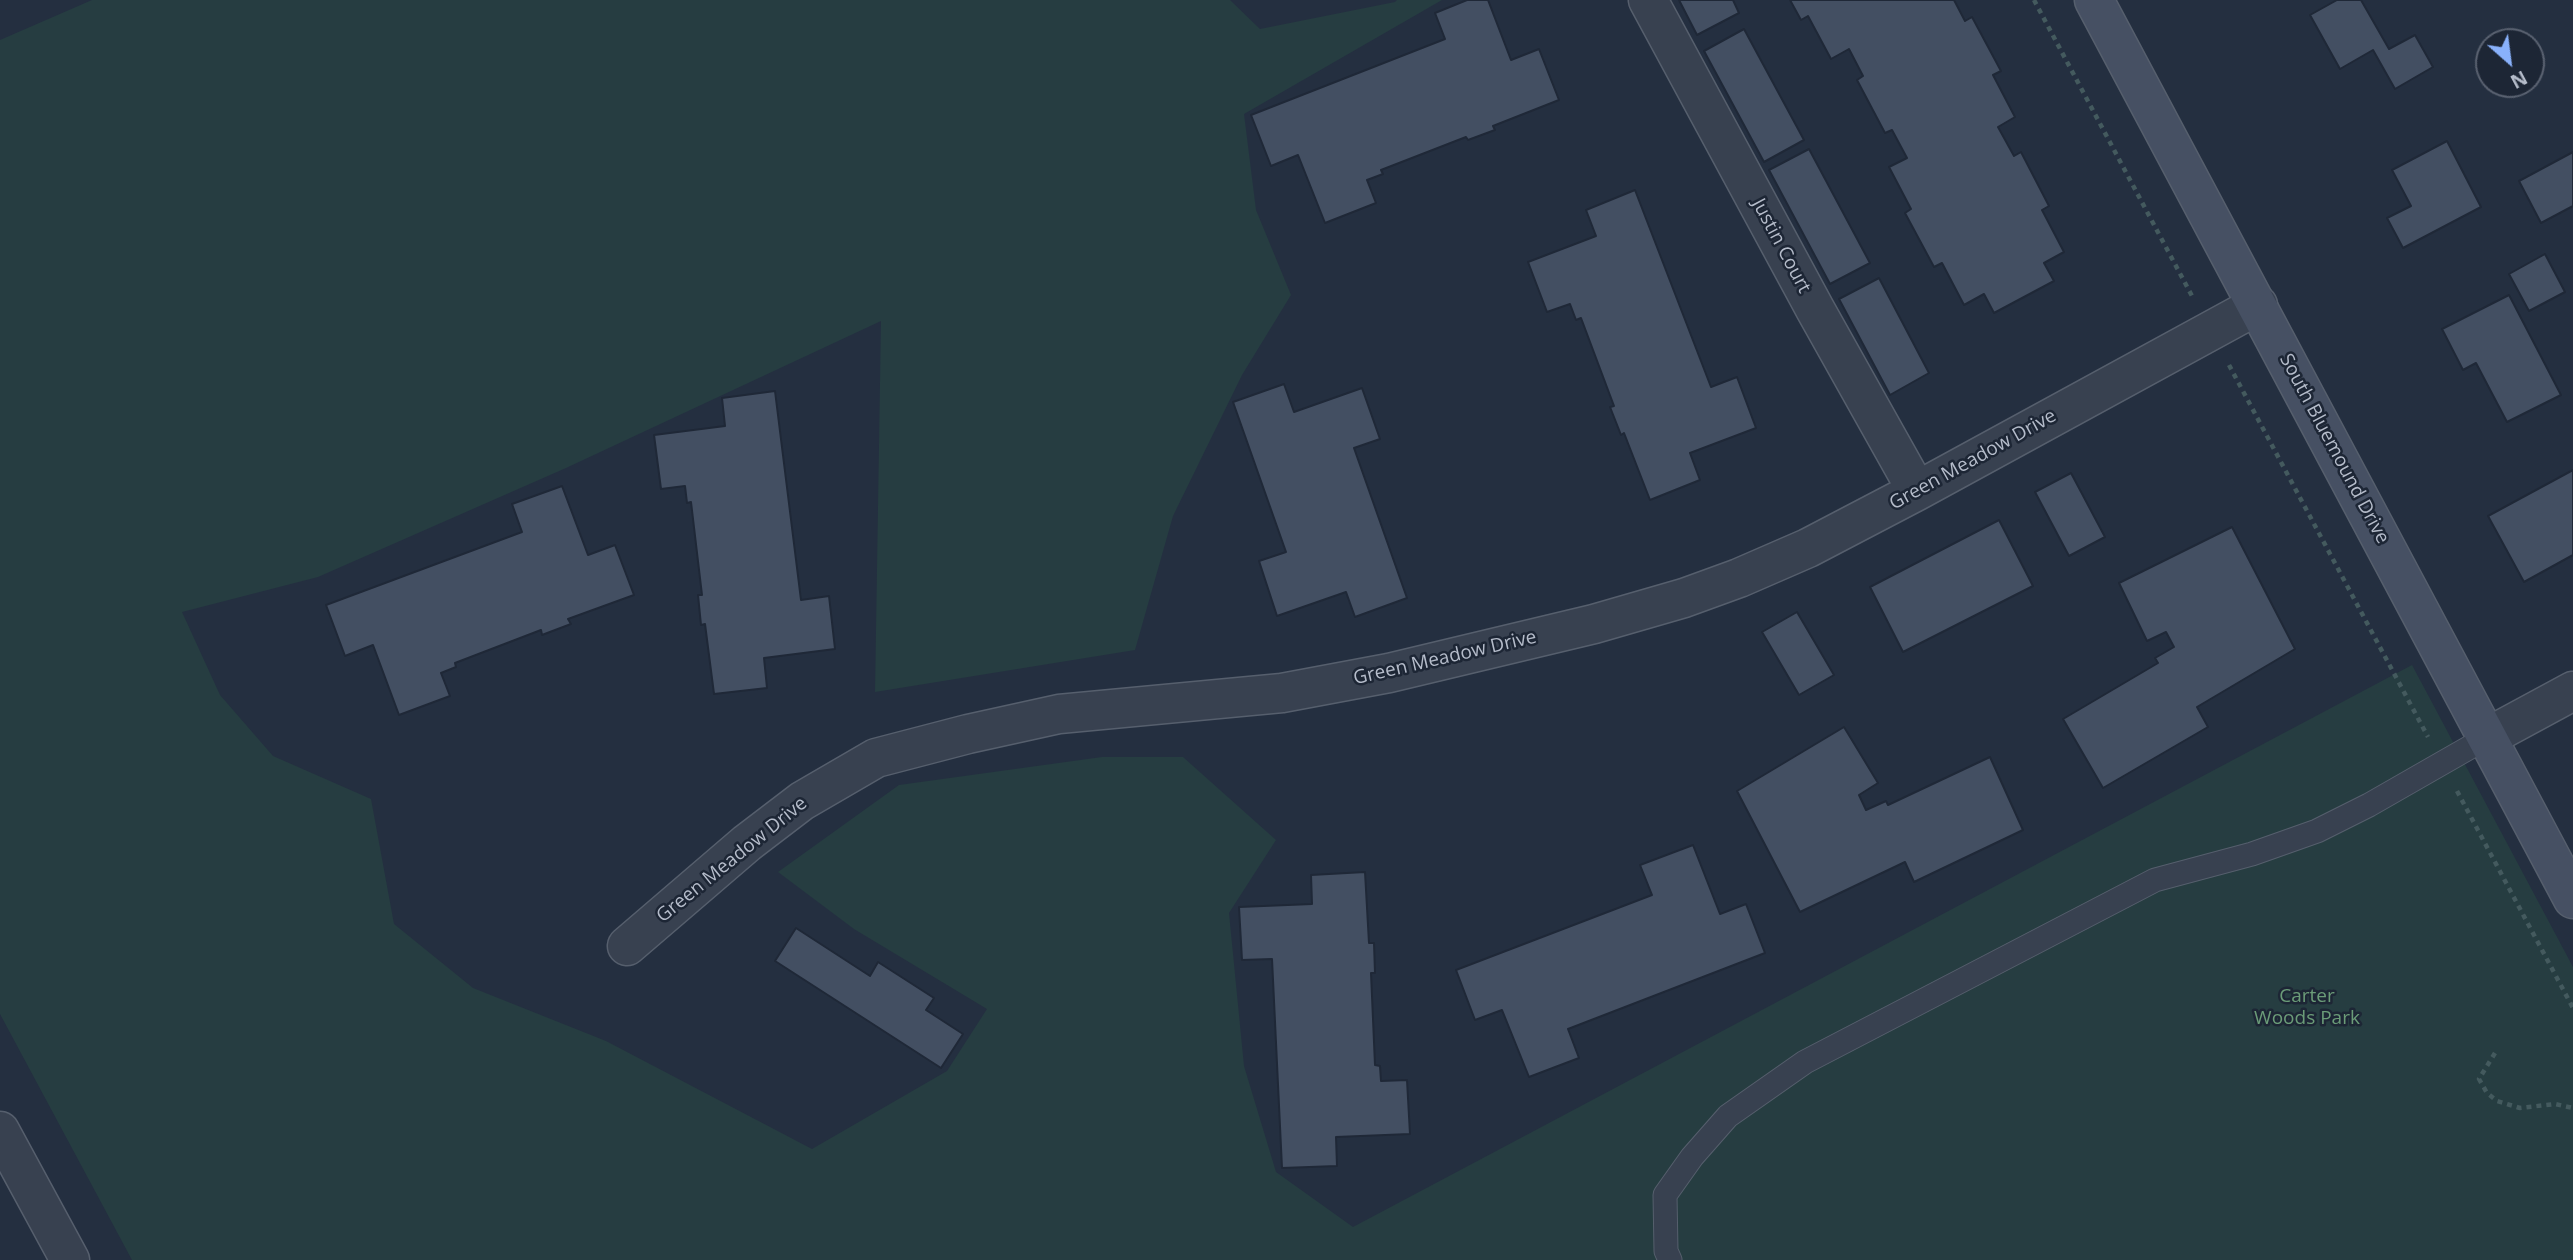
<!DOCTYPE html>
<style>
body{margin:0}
#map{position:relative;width:2573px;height:1260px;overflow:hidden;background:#242f40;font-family:"Open Sans",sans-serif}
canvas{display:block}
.north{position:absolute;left:2475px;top:28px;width:70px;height:70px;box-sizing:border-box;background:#1d2635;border:2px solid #5a6271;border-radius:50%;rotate:152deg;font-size:19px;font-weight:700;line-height:28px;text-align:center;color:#b5bcca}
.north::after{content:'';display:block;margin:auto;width:24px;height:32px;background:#89b1fb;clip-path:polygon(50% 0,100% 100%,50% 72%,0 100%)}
</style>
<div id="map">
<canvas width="2573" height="1260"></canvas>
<div class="north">N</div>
</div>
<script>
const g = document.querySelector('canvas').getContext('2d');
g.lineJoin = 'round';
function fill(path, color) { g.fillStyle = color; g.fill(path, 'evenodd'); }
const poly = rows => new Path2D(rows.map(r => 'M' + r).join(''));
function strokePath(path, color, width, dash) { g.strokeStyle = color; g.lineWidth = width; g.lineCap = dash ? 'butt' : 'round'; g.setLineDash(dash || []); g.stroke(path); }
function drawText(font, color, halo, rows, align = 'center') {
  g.font = font + ' "Open Sans",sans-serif'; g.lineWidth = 5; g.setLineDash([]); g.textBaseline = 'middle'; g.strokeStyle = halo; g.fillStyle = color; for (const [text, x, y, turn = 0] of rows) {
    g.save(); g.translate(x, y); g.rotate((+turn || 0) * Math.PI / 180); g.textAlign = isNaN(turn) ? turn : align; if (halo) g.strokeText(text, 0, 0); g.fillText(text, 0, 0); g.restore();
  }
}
fill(poly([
 [92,0,1230,0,1260,29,1395,2,1397,0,1442,0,1244,114,1256,210,1291,295,1242,375,1173,516,1135,650,875,692,881,321,566,468,318,577,182,612,220,695,273,756,371,799,394,924,473,988,606,1041,812,1149,947,1071,987,1009,854,929,778,872,899,785,1102,757,1183,757,1276,840,1229,913,1244,1066,1276,1172,1353,1227,2412,665,2573,967,2573,1260,132,1260,0,1014,0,40]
]), '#263d41');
const building = poly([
 [1467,0,1488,0,1511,60,1539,49,1559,100,1493,126,1495,130,1468,140,1466,137,1381,170,1383,174,1367,180,1376,203,1325,223,1298,155,1271,166,1251,115,1445,39,1435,13,1467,0],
 [1679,0,1733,0,1739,13,1697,35,1679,0],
 [1790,0,1954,0,1965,21,1972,17,2001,71,1993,75,2015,117,1998,127,2014,156,2021,152,2049,206,2042,210,2064,252,2044,263,2054,281,1994,313,1984,294,1964,305,1942,263,1934,267,1905,213,1911,209,1889,167,1907,158,1892,130,1885,133,1857,80,1863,76,1849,49,1831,59,1808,16,1801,20,1790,0],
 [2337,0,2361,0,2389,49,2415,35,2433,67,2395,89,2373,50,2340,69,2310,15,2337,0],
 [1744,29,1804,140,1764,162,1704,51,1744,29],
 [2447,141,2481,207,2403,248,2387,218,2411,206,2392,170,2447,141],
 [1809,149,1870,263,1830,284,1769,170,1809,149],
 [2573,152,2573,206,2541,223,2519,181,2573,152],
 [1635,190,1711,387,1737,377,1756,428,1690,453,1700,480,1650,500,1624,433,1621,435,1610,407,1614,406,1581,318,1576,320,1570,304,1547,312,1528,262,1596,236,1586,210,1635,190],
 [2545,254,2565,292,2529,311,2509,274,2545,254],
 [1879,278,1929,373,1890,395,1839,299,1879,278],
 [2509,295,2561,395,2507,422,2476,363,2463,370,2442,329,2509,295],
 [1284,384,1294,412,1362,388,1380,439,1354,448,1407,598,1355,617,1346,592,1277,616,1259,561,1286,552,1233,402,1284,384],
 [775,391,801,600,829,596,835,649,764,658,767,688,714,694,705,624,701,625,698,595,702,595,691,502,687,503,685,486,661,489,654,435,725,426,722,398,775,391],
 [2573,470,2573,555,2524,582,2488,516,2573,470],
 [2071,473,2105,537,2069,556,2035,492,2071,473],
 [562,486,588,555,615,545,634,595,568,619,571,624,542,635,541,630,455,663,456,667,441,673,450,696,399,715,373,645,345,656,326,605,522,532,512,504,562,486],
 [1999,520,2033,586,1903,652,1870,587,1999,520],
 [2232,527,2295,649,2197,707,2208,727,2103,788,2063,719,2158,663,2155,658,2174,647,2166,632,2147,641,2119,583,2232,527],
 [1797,612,1834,675,1799,695,1762,632,1797,612],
 [1844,727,1878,783,1859,795,1866,810,1886,801,1888,805,1990,757,2023,830,1914,882,1905,862,1800,912,1737,791,1844,727],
 [1693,845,1720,914,1746,904,1765,953,1568,1029,1579,1058,1529,1077,1502,1010,1475,1020,1456,970,1652,895,1640,865,1693,845],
 [1365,872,1369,943,1374,943,1375,973,1371,973,1375,1065,1380,1066,1381,1081,1407,1080,1410,1134,1336,1137,1337,1166,1282,1168,1272,959,1242,960,1239,907,1312,904,1311,875,1365,872],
 [796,928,870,976,878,962,934,998,926,1010,963,1034,941,1068,775,961,796,928]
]);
fill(building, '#434f62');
strokePath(building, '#1f2837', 2);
const service = poly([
 [1670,1260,1666,1251,1665,1195,1692,1157,1728,1116,1805,1062,2155,880,2252,854,2317,831,2369,805,2486,738]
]);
const minor = poly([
 [1648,0,1815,309,1917,491],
 [2486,738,2573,691],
 [627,946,747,843,802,801,876,758,968,734,1059,714,1282,693,1389,673,1594,624,1684,598,1739,578,1808,548,1917,491,2258,305],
 [0,1131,70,1260]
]);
const secondary = poly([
 [2094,0,2573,899]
]);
strokePath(service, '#565f6d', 25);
strokePath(minor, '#565f6d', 41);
strokePath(secondary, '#565f6d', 41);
strokePath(poly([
 [2034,0,2192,296],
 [2229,365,2428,737],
 [2457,791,2573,1008],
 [2495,1053,2479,1079,2487,1093,2497,1101,2520,1108,2555,1104,2573,1108]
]), '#445a5e', 4.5, [5, 5]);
strokePath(service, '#384150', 23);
strokePath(minor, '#384150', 38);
strokePath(secondary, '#465063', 38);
drawText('19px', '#b5bcca', '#1d2635', [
 ["Justin Court",1781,246,62],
 ["South Bluemound Drive",2334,449,62],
 ["Green Meadow Drive",1973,460,-29],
 ["Green Meadow Drive",1445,658,-13],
 ["Green Meadow Drive",732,860,-39]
]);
drawText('19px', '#6b9c78', '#1d2635', [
 ["Carter",2307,997],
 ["Woods Park",2307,1019]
]);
</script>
